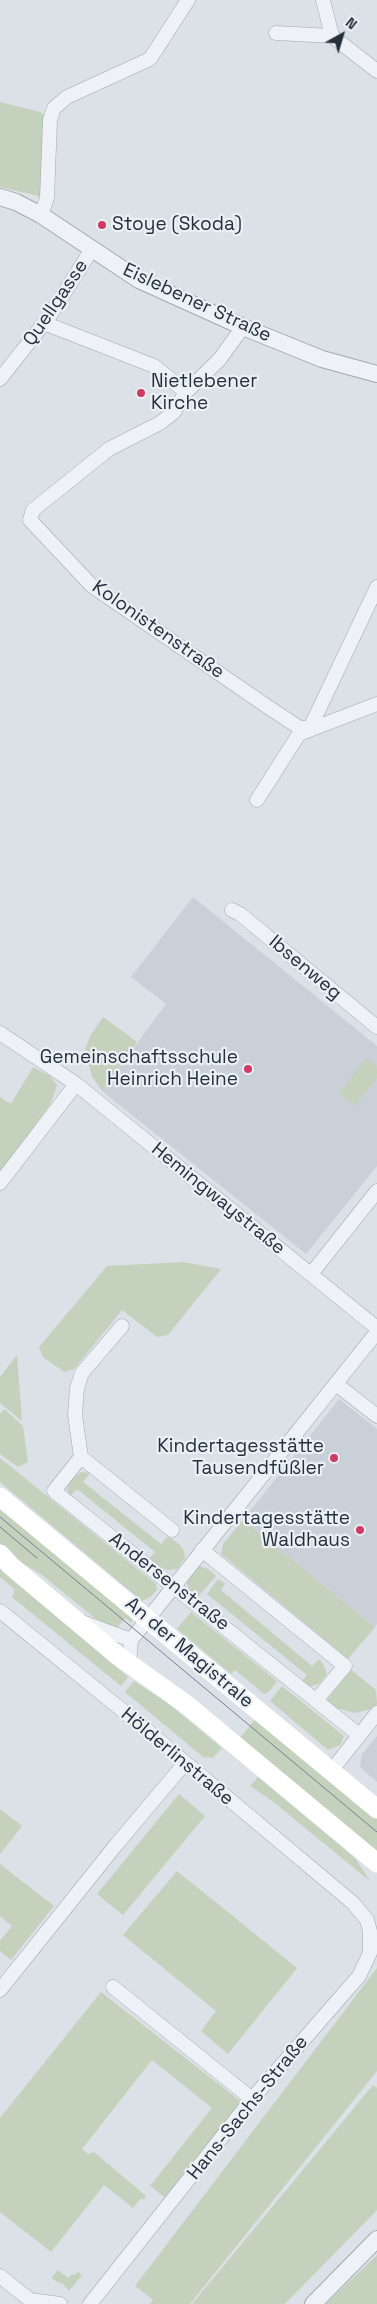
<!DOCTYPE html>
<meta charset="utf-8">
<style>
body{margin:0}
#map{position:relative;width:377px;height:2304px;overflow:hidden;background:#dbe1e6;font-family:"Space Grotesk",sans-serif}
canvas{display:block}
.north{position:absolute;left:317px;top:10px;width:50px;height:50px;-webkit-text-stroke:4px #ebf0f4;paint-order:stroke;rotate:39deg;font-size:14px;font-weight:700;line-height:20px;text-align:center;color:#25303d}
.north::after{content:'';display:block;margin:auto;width:18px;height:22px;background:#25303d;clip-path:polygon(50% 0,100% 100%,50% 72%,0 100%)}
</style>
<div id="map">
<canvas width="377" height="2304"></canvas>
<div class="north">N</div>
</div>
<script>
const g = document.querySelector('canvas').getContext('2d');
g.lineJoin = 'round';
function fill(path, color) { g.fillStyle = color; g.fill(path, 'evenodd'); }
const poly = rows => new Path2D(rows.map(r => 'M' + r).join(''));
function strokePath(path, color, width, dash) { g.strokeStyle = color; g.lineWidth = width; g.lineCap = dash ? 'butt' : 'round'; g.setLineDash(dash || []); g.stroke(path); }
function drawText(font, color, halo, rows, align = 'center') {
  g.font = font + ' "Space Grotesk",sans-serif'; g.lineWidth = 4.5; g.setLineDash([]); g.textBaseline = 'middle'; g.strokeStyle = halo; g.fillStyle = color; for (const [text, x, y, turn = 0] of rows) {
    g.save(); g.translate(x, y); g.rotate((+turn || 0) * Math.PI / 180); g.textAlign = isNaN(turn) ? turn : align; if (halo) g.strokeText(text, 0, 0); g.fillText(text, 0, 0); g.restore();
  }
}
fill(poly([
 [193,897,377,1046,377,1166,306,1254,102,1091,166,1004,131,977],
 [339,1399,377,1429,377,1624,375,1627,243,1520],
 [377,1736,377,1782,360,1767,362,1754]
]), '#c9d0d8');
fill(poly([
 [0,102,40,112,50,120,47,198,0,187],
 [103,1017,137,1042,102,1091,92,1076,85,1050,90,1036],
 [366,1058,377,1067,377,1078,355,1106,339,1093],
 [33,1067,50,1076,57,1085,51,1103,0,1174,0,1097,11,1104],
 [183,1262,221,1269,168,1335,157,1337,122,1310,74,1369,64,1372,43,1357,39,1347,107,1266],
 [17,1355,22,1421,0,1403,0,1377],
 [4,1409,23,1426,28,1462,18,1467,0,1454,0,1414],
 [0,1458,156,1584,157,1590,150,1597,142,1601,0,1482],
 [81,1472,90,1473,83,1482,161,1544,168,1536,179,1544,184,1551,185,1558,177,1569,168,1570,162,1568,149,1559,155,1552,77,1489,70,1496,67,1490,69,1482],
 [0,1504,132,1615,132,1623,125,1618,117,1628,101,1623,42,1575,17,1560,0,1543],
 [243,1520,375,1627,348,1659,221,1554,223,1544],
 [199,1566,208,1569,216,1576,197,1598,189,1591,187,1583,192,1570],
 [0,1569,128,1677,121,1686,12,1597,15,1590,0,1577],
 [218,1579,225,1584,221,1590,312,1666,319,1659,323,1664,327,1674,319,1684,307,1687,301,1682,307,1675,207,1594],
 [191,1612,277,1681,269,1692,264,1694,235,1670,231,1674,177,1629],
 [351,1670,376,1690,377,1704,371,1709,355,1713,336,1708,326,1701],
 [134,1681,165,1701,222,1748,213,1758,203,1757,125,1692],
 [282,1686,344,1736,340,1745,328,1750,270,1701],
 [257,1717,377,1817,377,1853,239,1739],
 [258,1777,356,1859,370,1881,271,1800,250,1786],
 [179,1794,205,1816,123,1915,97,1894],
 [0,1809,22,1826,0,1854],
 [0,1864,54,1906,11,1960,0,1951,0,1941,12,1926,0,1916],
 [177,1871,297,1968,228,2054,201,2031,216,2011,123,1935],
 [377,1968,377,2071,190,2304,150,2304,153,2300,135,2286],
 [101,1992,244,2104,168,2200,150,2186,212,2108,152,2060,82,2149,88,2154,94,2152,146,2196,144,2200,141,2198,133,2208,104,2185,51,2252,0,2212,0,2118],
 [373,2085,377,2088,377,2210,285,2304,192,2304],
 [377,2255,377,2304,326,2304],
 [58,2270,68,2278,72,2274,74,2275,78,2272,82,2275,69,2291,62,2283,59,2283,51,2278]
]), '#c4d1bc');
const minor = poly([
 [323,0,332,36,377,71],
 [276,33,332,36],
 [41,215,47,198,50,120,54,108,67,97,150,59,188,0],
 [44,323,154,366,186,392],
 [243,327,219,360,186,392,174,412,160,423,109,449,33,510,30,520,92,586,268,707,300,728,310,728],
 [0,379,49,317,92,249],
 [310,728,377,587],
 [257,800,299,734,377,704],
 [232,910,240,914,377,1027],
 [0,1033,76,1084,377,1328],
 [0,1183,76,1084],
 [311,1274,377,1191],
 [122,1326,82,1373,77,1388,75,1415,81,1457,172,1530],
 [336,1384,377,1416],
 [81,1457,54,1491,359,1735],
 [202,1550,345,1666,317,1699],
 [0,1611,149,1732,353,1903,367,1920,370,1931,370,1953,359,1976,252,2099,90,2304],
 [85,1623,131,1640],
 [129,1664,131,1640,377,1332],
 [331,1771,377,1713],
 [113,1987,252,2099],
 [0,1990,116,1845,185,1763],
 [0,2276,30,2300,60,2304]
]);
const tertiary = poly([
 [0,197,16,202,41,215,139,280,243,327,322,359,377,374],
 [313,2304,377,2239]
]);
strokePath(minor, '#a1a8b0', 15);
strokePath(tertiary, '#a1a8b0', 18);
strokePath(minor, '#eef1f5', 14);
strokePath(tertiary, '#eef1f5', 16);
strokePath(poly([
 [0,1497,377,1809],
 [0,1554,11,1566,117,1655,187,1705,377,1863]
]), '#fff', 19);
strokePath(poly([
 [0,1517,377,1832],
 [0,1527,37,1558]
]), '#758290', 1);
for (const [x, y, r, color] of [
 [102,225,5,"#d13b63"],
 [141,393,5,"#d13b63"],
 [248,1069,5,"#d13b63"],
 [334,1458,5,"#d13b63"],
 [360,1530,5,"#d13b63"]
]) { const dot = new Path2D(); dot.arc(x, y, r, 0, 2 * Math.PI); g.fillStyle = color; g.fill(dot); strokePath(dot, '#ebf0f4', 2); }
drawText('19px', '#25303d', '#ebf0f4', [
 ["Stoye (Skoda)",112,225,"left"],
 ["Nietlebener",151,382,"left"],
 ["Kirche",151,404,"left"],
 ["Gemeinschaftsschule",238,1058],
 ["Heinrich Heine",238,1080],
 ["Kindertagesstätte",324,1447],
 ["Tausendfüßler",324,1469],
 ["Kindertagesstätte",350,1519],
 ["Waldhaus",350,1541]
], 'right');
drawText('19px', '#25303d', '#ebf0f4', [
 ["Quellgasse",56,303,-56],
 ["Eislebener Straße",197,303,25],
 ["Kolonistenstraße",158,630,35],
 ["Ibsenweg",305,968,40],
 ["Hemingwaystraße",218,1199,39],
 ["Andersenstraße",169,1582,38],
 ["An der Magistrale",189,1653,40],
 ["Hölderlinstraße",177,1757,40],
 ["Hans-Sachs-Straße",248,2108,-51]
]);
</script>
